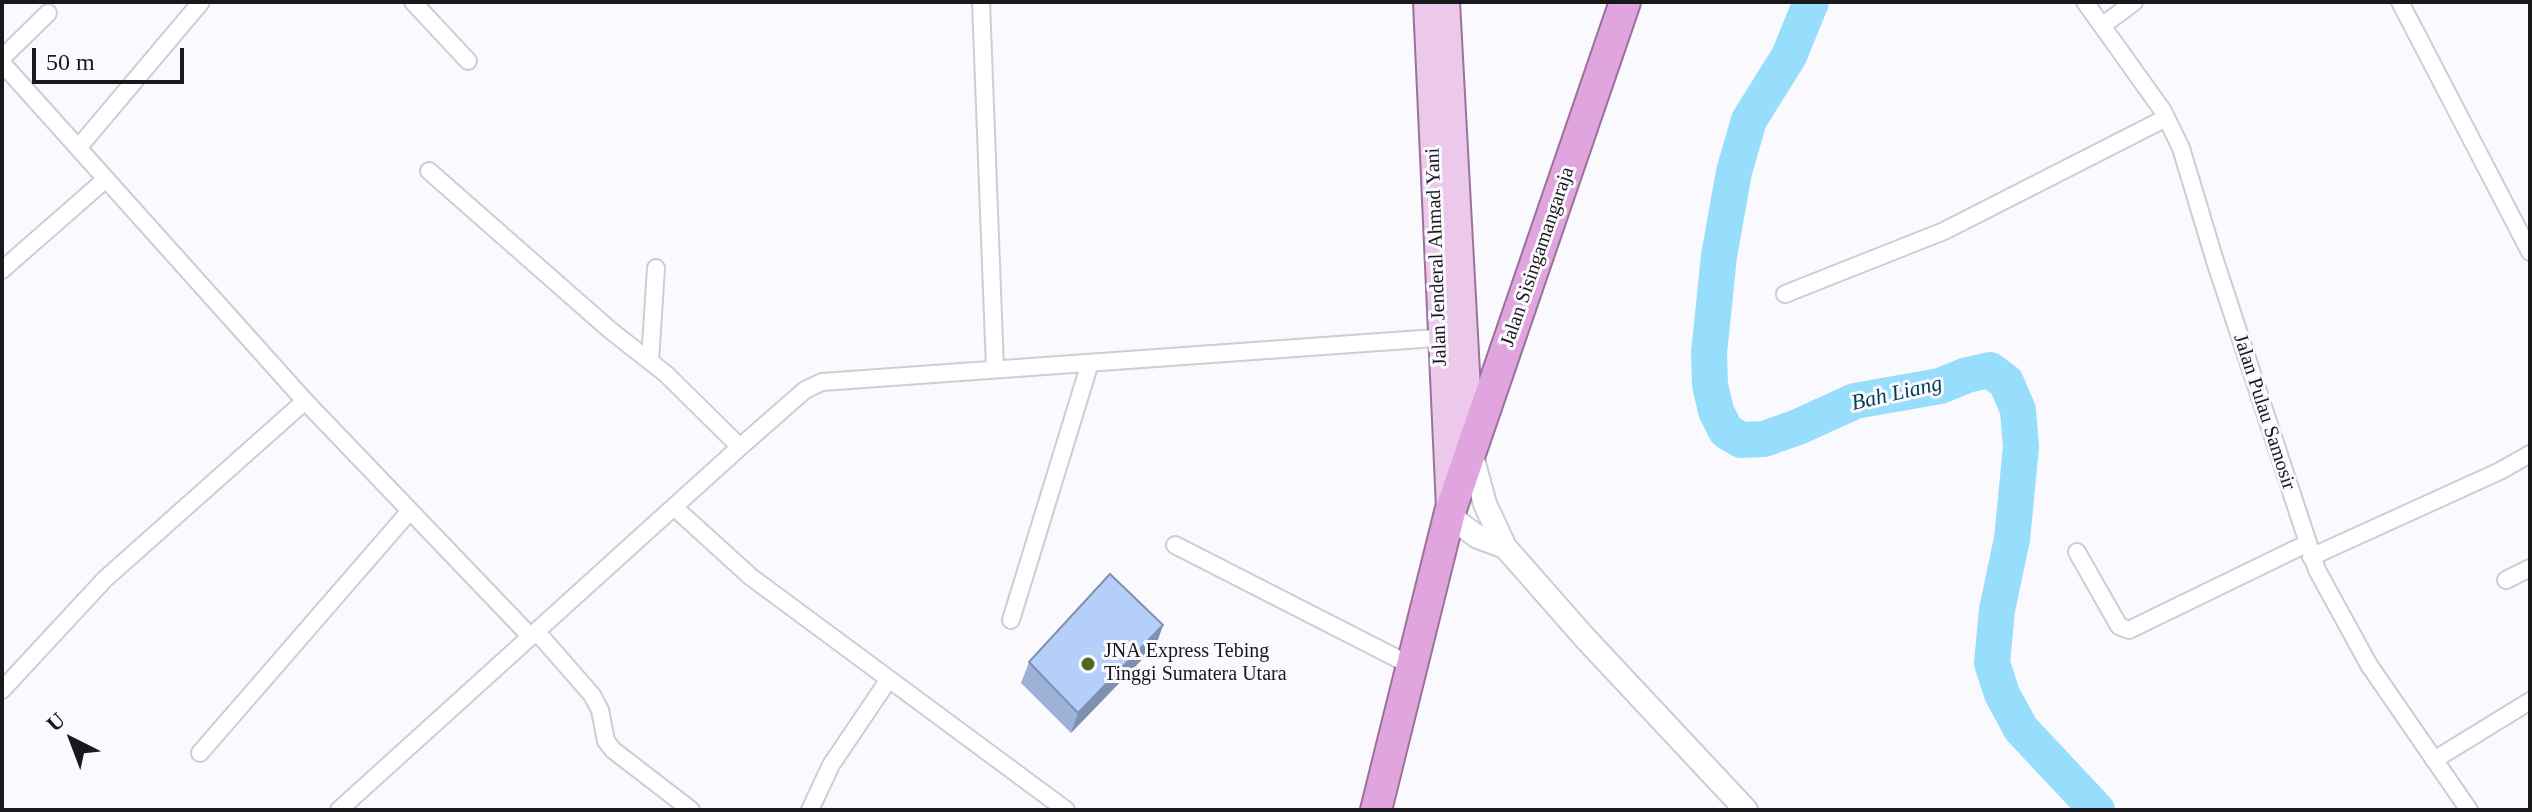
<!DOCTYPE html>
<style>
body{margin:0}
#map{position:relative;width:2532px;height:812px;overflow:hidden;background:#faf9fe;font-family:"Times New Roman",serif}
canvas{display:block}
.frame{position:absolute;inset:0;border:4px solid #19181c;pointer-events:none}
.north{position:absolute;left:32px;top:700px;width:80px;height:80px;-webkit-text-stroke:6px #faf9fe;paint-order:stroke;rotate:318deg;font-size:22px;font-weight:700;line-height:32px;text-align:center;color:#19181c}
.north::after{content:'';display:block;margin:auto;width:28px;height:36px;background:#19181c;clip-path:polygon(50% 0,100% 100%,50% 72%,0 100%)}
.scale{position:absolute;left:32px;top:48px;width:152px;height:36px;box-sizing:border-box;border:4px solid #19181c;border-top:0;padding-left:10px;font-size:24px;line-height:28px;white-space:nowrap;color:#19181c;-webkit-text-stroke:6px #faf9fe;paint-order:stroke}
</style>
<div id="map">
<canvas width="2532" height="812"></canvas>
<div class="frame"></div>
<div class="north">U</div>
<div class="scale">50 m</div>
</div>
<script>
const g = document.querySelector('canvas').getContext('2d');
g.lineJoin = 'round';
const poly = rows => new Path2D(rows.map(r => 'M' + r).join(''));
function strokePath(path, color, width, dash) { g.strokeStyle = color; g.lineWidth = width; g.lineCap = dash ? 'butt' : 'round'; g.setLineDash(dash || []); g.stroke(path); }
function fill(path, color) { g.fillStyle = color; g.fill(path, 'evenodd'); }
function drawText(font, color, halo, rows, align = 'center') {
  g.font = font + ' "Times New Roman",serif'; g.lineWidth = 6; g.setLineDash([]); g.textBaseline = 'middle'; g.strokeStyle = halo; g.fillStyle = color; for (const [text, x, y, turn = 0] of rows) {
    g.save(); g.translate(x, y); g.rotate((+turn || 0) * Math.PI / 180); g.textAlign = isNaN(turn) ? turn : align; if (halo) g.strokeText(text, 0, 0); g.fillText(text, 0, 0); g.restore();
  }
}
strokePath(poly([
 [1811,2,1789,56,1749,120,1734,172,1719,256,1709,353,1710,385,1716,411,1726,431,1741,440,1764,439,1798,427,1855,401,1940,386,1967,375,1990,370,2006,382,2018,410,2021,447,2012,539,1997,610,1992,663,2002,694,2021,729,2097,810]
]), '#97ddfc', 36);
const street = poly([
 [413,2,468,61],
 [981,2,995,369],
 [2085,2,2163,111,2181,148,2215,261,2317,570,2369,665,2469,810],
 [2400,2,2530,252],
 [2102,26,2134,2],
 [2,58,48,13],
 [2,63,305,401,531,637],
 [78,148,201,2],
 [429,171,610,330,666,374,740,447],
 [2,270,106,179],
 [1785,294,1944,231,2166,118],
 [650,361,656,268],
 [675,508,751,577,1066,810],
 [1175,545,1412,666],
 [2077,552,2119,626,2129,630,2306,544],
 [2311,557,2500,471,2530,454],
 [2506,580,2530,568],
 [1011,620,1090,363],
 [537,632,592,695,600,710,606,741,613,750,691,810],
 [2,690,105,579,305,401],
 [200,753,409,512],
 [2434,760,2530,701],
 [339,810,740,447,805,390,822,382,1449,337],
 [810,810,831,765,889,679]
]);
const secondary = poly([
 [1471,452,1485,504,1505,547,1585,638,1746,810],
 [1450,512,1460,524,1478,537,1505,547]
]);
const primary = poly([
 [1427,2,1450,508],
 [1446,2,1470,446]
]);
const highway = poly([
 [1376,810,1450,512,1625,2]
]);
strokePath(street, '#ceccd8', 20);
strokePath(secondary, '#ceccd8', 26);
strokePath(primary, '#9a739a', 30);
strokePath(highway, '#9a739a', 34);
strokePath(street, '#fff', 16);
strokePath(secondary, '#fff', 22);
strokePath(primary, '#ecc8eb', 26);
strokePath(highway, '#e0a4de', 30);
fill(poly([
 [1163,625,1156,645,1071,733,1021,683,1029,662]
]), '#9db2d7');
fill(poly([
 [1163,625,1156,645,1071,733,1078,713]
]), '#7f91af');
const building = poly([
 [1110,574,1163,625,1078,713,1029,662,1110,574]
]);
fill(building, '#b6cffa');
strokePath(building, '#7f91af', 2);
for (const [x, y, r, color] of [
 [1088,664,8,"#4f6a1d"]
]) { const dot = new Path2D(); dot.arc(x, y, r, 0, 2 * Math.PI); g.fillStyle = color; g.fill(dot); strokePath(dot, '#faf9fe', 3); }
drawText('20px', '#19181c', '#faf9fe', [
 ["Jalan Jenderal Ahmad Yani",1437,257,-92],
 ["Jalan Sisingamangaraja",1538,257,-71],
 ["Jalan Pulau Samosir",2264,412,72]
]);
drawText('20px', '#19181c', '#faf9fe', [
 ["JNA Express Tebing",1104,652],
 ["Tinggi Sumatera Utara",1104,675]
], 'left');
drawText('italic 22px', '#014155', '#faf9fe', [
 ["Bah Liang",1897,394,-13]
]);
</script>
